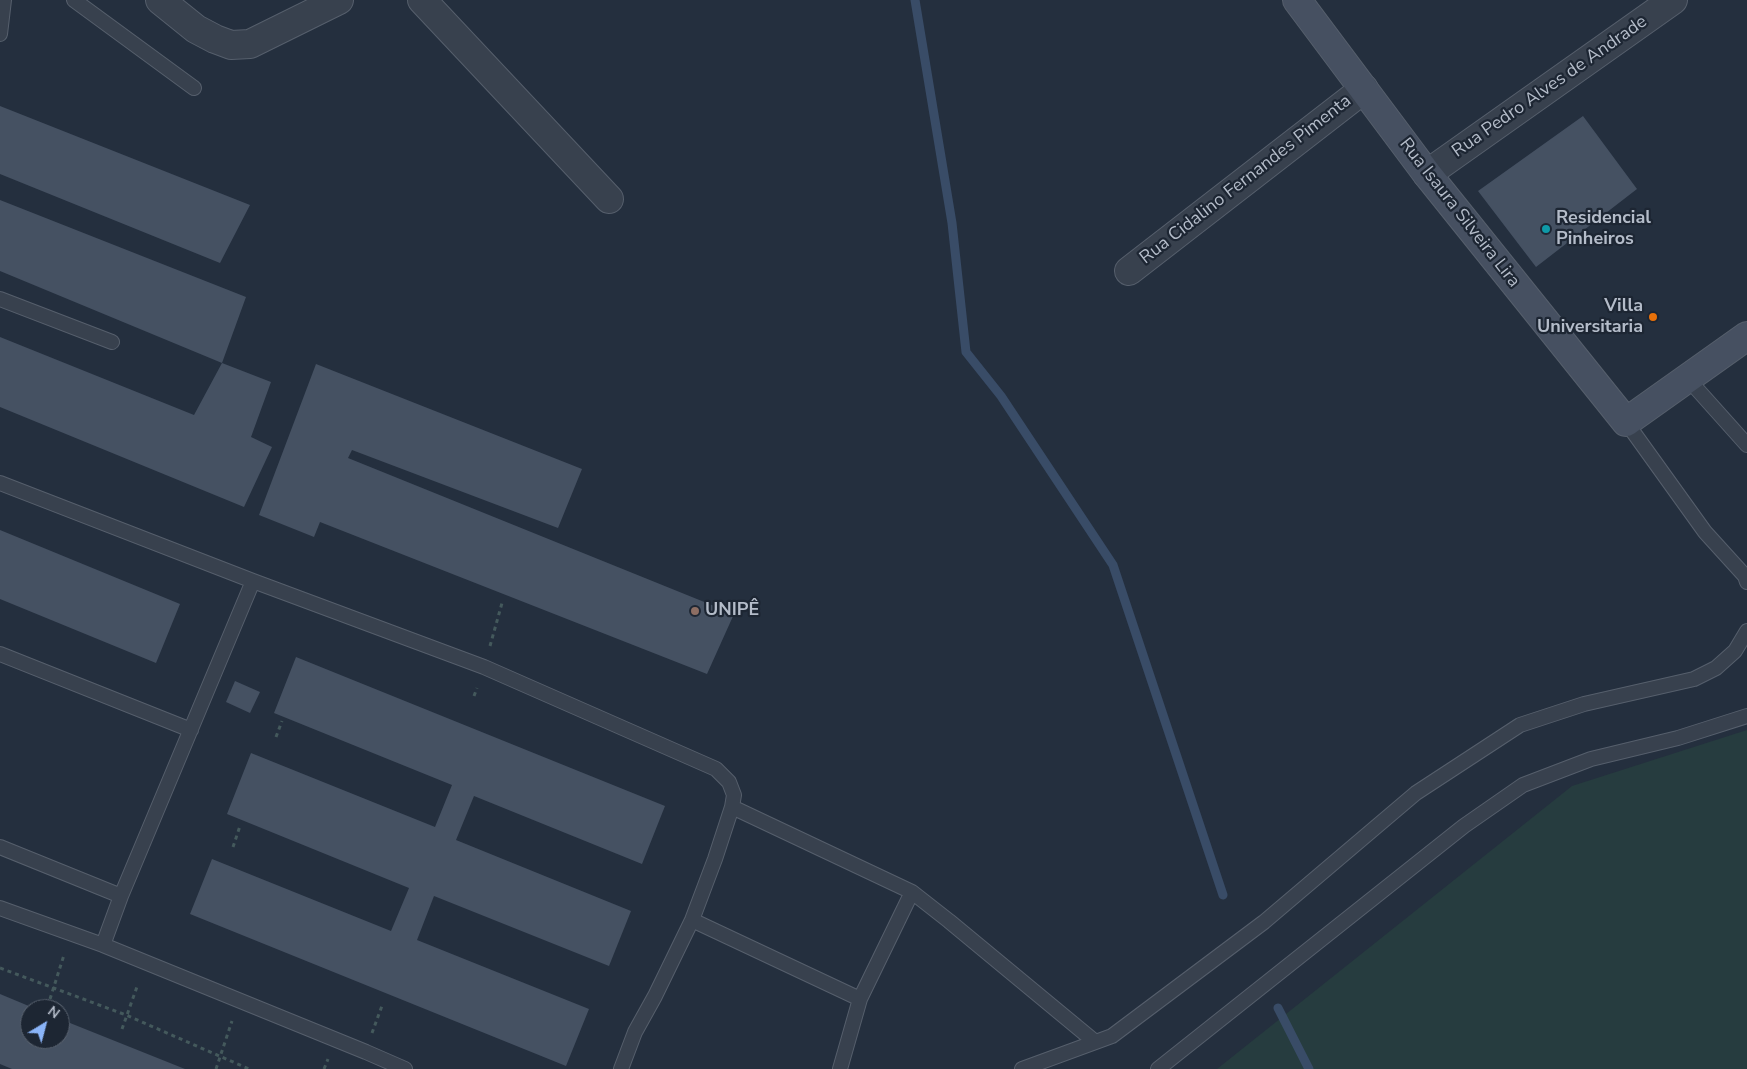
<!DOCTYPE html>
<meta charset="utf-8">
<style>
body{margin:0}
#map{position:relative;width:1747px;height:1069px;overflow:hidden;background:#242f3e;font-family:"Nunito Sans",sans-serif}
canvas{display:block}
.north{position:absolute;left:20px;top:999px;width:50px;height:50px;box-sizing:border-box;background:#1d2633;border:1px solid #59626f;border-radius:50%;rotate:37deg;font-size:14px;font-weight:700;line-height:20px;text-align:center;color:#b4bcc9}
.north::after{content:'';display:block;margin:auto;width:18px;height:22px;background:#8ab4f8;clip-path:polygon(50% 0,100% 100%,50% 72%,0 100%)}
</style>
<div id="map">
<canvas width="1747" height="1069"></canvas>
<div class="north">N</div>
</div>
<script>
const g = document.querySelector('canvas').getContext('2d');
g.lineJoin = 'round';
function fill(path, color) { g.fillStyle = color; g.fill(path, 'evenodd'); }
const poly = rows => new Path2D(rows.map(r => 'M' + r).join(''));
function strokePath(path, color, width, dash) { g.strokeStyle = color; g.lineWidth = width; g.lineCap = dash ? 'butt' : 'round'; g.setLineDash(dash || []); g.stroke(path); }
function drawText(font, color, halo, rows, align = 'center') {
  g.font = font + ' "Nunito Sans",sans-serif'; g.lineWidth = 4.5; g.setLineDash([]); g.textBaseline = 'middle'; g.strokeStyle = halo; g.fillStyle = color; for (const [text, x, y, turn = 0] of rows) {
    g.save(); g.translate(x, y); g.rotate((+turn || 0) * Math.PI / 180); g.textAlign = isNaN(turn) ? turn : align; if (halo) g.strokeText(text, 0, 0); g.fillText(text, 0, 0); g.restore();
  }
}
fill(poly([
 [1747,730,1747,1069,1217,1069,1572,786]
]), '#263c3f');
strokePath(poly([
 [915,0,952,223,966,352,1001,396,1113,565,1223,895],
 [1278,1008,1309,1069]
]), '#394c67', 9);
fill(poly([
 [0,106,250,205,220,263,0,174],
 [1583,116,1637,189,1536,267,1478,191],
 [0,200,246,297,222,363,271,382,251,437,272,447,244,507,0,407,0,337,194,415,222,363,0,271],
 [316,364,582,469,558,528,352,450,348,458,734,614,707,674,320,522,314,537,259,515],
 [0,530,180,604,156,663,0,599],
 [296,657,665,806,642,864,474,796,456,840,631,911,609,966,434,896,417,940,589,1009,566,1066,190,914,212,859,391,931,409,888,227,814,251,753,435,827,452,785,274,713],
 [235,681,260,692,250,713,226,702],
 [0,994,36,1009,30,1009,30,1039,60,1039,60,1019,185,1069,12,1069,0,1064]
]), '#455162');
const service = poly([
 [74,0,194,88],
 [0,34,4,0],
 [0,299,112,342],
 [1688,379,1747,445],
 [1626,422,1705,532,1745,576,1747,582],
 [0,483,253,581,484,667,716,769,729,782,734,795,732,807,715,859,692,920,655,996,635,1032,621,1069],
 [0,654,191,730],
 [732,807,912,892,949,921,1094,1041],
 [0,847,121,896],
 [0,908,103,945,366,1052,405,1069],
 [692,920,860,999],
 [103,945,121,896,253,581],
 [840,1069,860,999,912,892],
 [1022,1069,1112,1036,1264,922,1416,793,1520,725,1584,704,1694,679,1716,668,1735,651,1747,631],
 [1158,1069,1464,826,1523,785,1591,759,1678,738,1747,716]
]);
const minor = poly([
 [160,0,196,29,215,39,231,45,250,44,339,0],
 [422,0,609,199],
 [1427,174,1673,0],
 [1129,271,1364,89]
]);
const secondary = poly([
 [1297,0,1427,174,1626,422,1747,336]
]);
strokePath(service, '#565f6c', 16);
strokePath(minor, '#565f6c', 30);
strokePath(secondary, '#565f6c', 30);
strokePath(poly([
 [490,646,502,603],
 [474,696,477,688],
 [276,737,282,721],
 [233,847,240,826],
 [0,968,126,1015,249,1069],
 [50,999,64,955],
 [122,1029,138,984],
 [372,1033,383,1003],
 [216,1069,232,1021],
 [324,1069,328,1059]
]), '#44595c', 3, [4, 4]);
strokePath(service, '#38414e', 14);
strokePath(minor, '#38414e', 28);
strokePath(secondary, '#465061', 28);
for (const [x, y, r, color] of [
 [1546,229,5,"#0f9aa8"],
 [1653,317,5,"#e8710a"],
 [695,611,5,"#8d6e63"]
]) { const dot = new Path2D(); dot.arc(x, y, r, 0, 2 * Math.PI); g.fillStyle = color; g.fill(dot); strokePath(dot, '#1d2633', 2); }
drawText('18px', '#b4bcc9', '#1d2633', [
 ["Rua Pedro Alves de Andrade",1550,87,-35],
 ["Rua Cidalino Fernandes Pimenta",1246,180,-38],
 ["Rua Isaura Silveira Lira",1459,213,52]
]);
drawText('bold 18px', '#b4bcc9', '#1d2633', [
 ["Residencial",1556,219],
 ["Pinheiros",1556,240],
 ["Villa",1643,307,"right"],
 ["Universitaria",1643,328,"right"],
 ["UNIPÊ",705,611]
], 'left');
</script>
